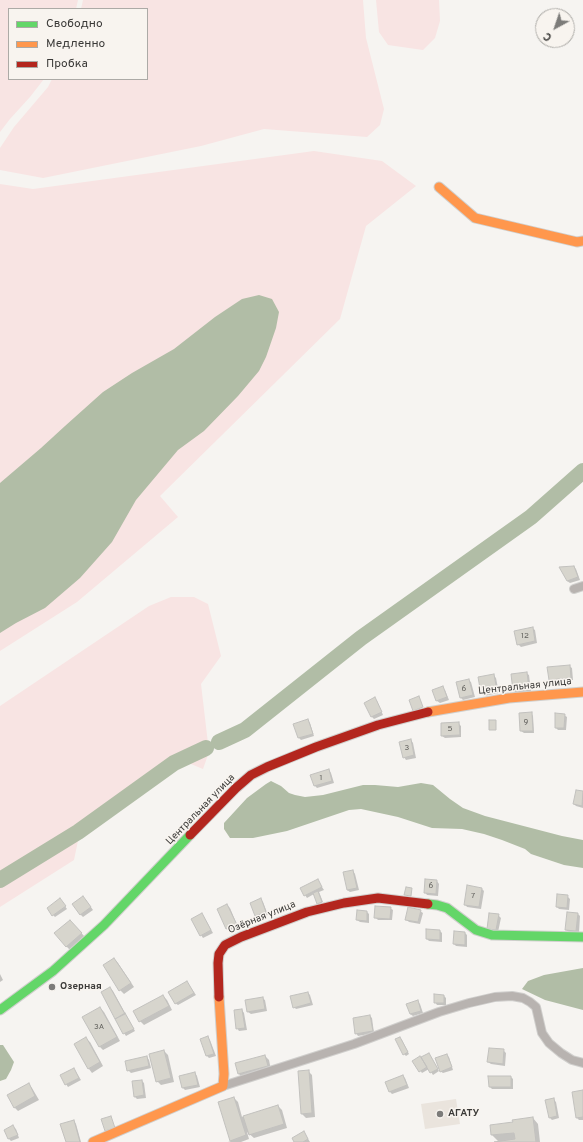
<!DOCTYPE html>
<meta charset="utf-8">
<style>
body{margin:0}
#map{position:relative;width:583px;height:1142px;overflow:hidden;background:#f6f4f1;font-family:Overpass,sans-serif}
canvas{display:block}
.legend{position:absolute;left:8px;top:8px;width:140px;height:72px;box-sizing:border-box;background:#f8f4ef;border:1px solid #acaaa6;margin:0;padding:5px 7px;list-style:none;font-size:12px;color:#3b3a38}
.legend li{display:flex;align-items:center;gap:8px;height:20px}
.legend b{width:20px;border:1px solid #acaaa6}
.north{position:absolute;left:535px;top:8px;width:40px;height:40px;box-sizing:border-box;background:#f8f4ef;border:1px solid #acaaa6;border-radius:50%;rotate:220deg;font-size:11px;font-weight:700;line-height:16px;text-align:center;color:#3b3a38}
.north::after{content:'';display:block;margin:auto;width:14px;height:18px;background:#7c7b79;clip-path:polygon(50% 0,100% 100%,50% 72%,0 100%)}
</style>
<div id="map">
<canvas width="583" height="1142"></canvas>
<ul class="legend">
<li><b style="height:5px;background:#63d668"></b>Свободно</li>
<li><b style="height:5px;background:#ff974d"></b>Медленно</li>
<li><b style="height:5px;background:#b3261e"></b>Пробка</li>
</ul>
<div class="north">С</div>
</div>
<script>
const g = document.querySelector('canvas').getContext('2d');
g.lineJoin = 'round';
function fill(path, color) { g.fillStyle = color; g.fill(path, 'evenodd'); }
const poly = rows => new Path2D(rows.map(r => 'M' + r).join(''));
function strokePath(path, color, width, dash) { g.strokeStyle = color; g.lineWidth = width; g.lineCap = dash ? 'butt' : 'round'; g.setLineDash(dash || []); g.stroke(path); }
function drawText(font, color, halo, rows, align = 'center') {
  g.font = font + ' Overpass,sans-serif'; g.lineWidth = 3; g.setLineDash([]); g.textBaseline = 'middle'; g.strokeStyle = halo; g.fillStyle = color; for (const [text, x, y, turn = 0] of rows) {
    g.save(); g.translate(x, y); g.rotate((+turn || 0) * Math.PI / 180); g.textAlign = isNaN(turn) ? turn : align; if (halo) g.strokeText(text, 0, 0); g.fillText(text, 0, 0); g.restore();
  }
}
fill(poly([
 [456,1099,460,1124,425,1129,421,1104]
]), '#eae4dd');
fill(poly([
 [0,0,78,0,76,9,9,9,9,79,44,79,30,97,10,119,0,132],
 [83,0,363,0,366,38,384,109,380,125,367,137,264,129,201,146,43,178,0,170,0,148,14,127,48,87,52,79,147,79,147,9,81,9],
 [376,0,439,0,440,21,435,38,423,50,388,45,379,32],
 [314,151,382,161,416,186,366,226,340,319,160,496,178,517,77,602,0,651,0,184,33,189],
 [171,597,194,597,208,604,221,656,201,684,209,752,203,769,174,757,138,780,80,831,74,860,0,907,0,706,149,606]
]), '#f8e4e3');
fill(poly([
 [259,295,272,299,279,312,276,328,266,357,259,371,238,396,204,431,178,450,136,500,112,542,80,578,45,608,16,623,0,633,0,483,41,448,65,426,103,392,132,373,174,349,215,317,242,299],
 [271,781,281,786,289,793,295,795,305,797,323,795,363,785,375,785,398,787,421,783,433,785,450,799,463,808,485,816,562,836,583,840,583,868,564,865,531,854,525,849,502,840,484,834,462,829,432,828,398,817,361,809,349,810,287,831,253,838,230,838,224,829,224,823,247,798,266,784],
 [583,968,583,1010,545,1000,522,989,528,981,544,975],
 [0,1045,3,1045,14,1062,11,1070,6,1079,0,1081]
]), '#b1bda6');
fill(poly([
 [574,567,576,569,580,580,570,583,567,581],
 [532,628,535,630,537,643,521,647,518,644],
 [569,666,572,668,573,680,552,682,550,680],
 [526,673,529,675,531,691,517,693,514,691],
 [494,676,496,678,499,693,484,696,482,693],
 [468,680,471,682,475,697,463,700,461,698,457,683],
 [442,688,445,690,449,700,440,703,437,701,433,691],
 [377,701,383,715,374,719,372,717,365,703],
 [531,713,533,716,534,733,524,733,521,731],
 [564,715,567,717,566,730,558,730,556,728],
 [308,720,310,723,314,736,301,740,299,738,295,725],
 [458,723,461,726,461,737,445,738,442,736],
 [411,740,413,743,416,758,406,760,404,757],
 [329,770,331,773,334,783,317,788,315,786,312,775],
 [577,791,583,792,583,808,576,806,574,804],
 [353,871,355,874,359,890,350,892,347,890],
 [426,880,437,881,439,884,438,896,427,895,425,892],
 [318,881,324,890,319,892,323,902,318,904,314,894,307,898,305,895],
 [482,889,484,891,481,909,467,907,465,904],
 [567,896,570,899,569,910,559,909,557,907],
 [86,900,93,910,83,917,80,914],
 [261,900,263,902,268,915,258,918,256,916,251,903],
 [62,902,67,909,55,917,53,915],
 [227,905,230,908,238,927,229,931,227,929],
 [390,908,393,910,392,920,378,920,375,917],
 [420,911,423,913,420,924,409,922,406,919],
 [367,912,369,914,369,923,360,922,357,920],
 [202,914,204,917,213,933,203,938,201,935],
 [578,914,580,916,579,933,569,932,566,930],
 [498,915,501,918,498,932,490,931],
 [74,925,85,937,70,950,66,946],
 [440,931,442,933,442,942,429,941,427,939],
 [465,933,467,935,467,947,456,946,454,944],
 [114,959,118,963,134,987,124,994,120,990],
 [0,974,3,980,0,982],
 [187,982,196,995,178,1005,175,1003],
 [110,988,113,991,135,1031,126,1036,124,1033],
 [308,993,310,995,313,1005,296,1009,294,1007],
 [163,996,167,1000,172,1010,144,1025,140,1021,135,1011],
 [444,996,446,998,446,1005,437,1005,435,1002],
 [262,998,265,1000,267,1011,251,1014,248,1012,246,1001],
 [417,1001,420,1004,423,1013,413,1016,410,1014],
 [100,1008,104,1012,120,1041,103,1050,99,1046],
 [242,1010,244,1013,247,1030,239,1031,237,1028],
 [370,1016,372,1018,374,1033,358,1036,356,1033],
 [208,1037,210,1040,216,1056,209,1058,207,1056],
 [400,1038,402,1040,409,1054,406,1056,404,1054],
 [86,1039,90,1042,103,1066,92,1073,89,1069,75,1045],
 [503,1050,506,1053,505,1066,491,1064,488,1062],
 [164,1051,168,1055,174,1082,161,1085,157,1081],
 [428,1054,439,1071,433,1075,429,1069,422,1073,414,1061],
 [446,1055,449,1057,453,1070,443,1073,440,1071],
 [265,1056,269,1060,271,1070,242,1078,239,1074],
 [147,1057,149,1060,151,1068,131,1073,128,1070],
 [74,1069,81,1080,68,1087,66,1084],
 [308,1071,312,1075,315,1117,306,1118,302,1114],
 [195,1073,197,1076,200,1087,185,1090,183,1088,181,1077],
 [402,1076,405,1078,409,1088,392,1094,390,1092,386,1082],
 [511,1077,513,1079,513,1089,492,1089,490,1087],
 [142,1081,144,1083,146,1098,137,1099,135,1097],
 [28,1084,32,1088,39,1100,18,1111,14,1107],
 [583,1091,583,1120,579,1120,577,1118,573,1093],
 [234,1098,238,1102,242,1117,278,1106,282,1110,287,1128,254,1138,247,1132,249,1139,241,1142,228,1142,231,1141,219,1103],
 [553,1099,556,1102,559,1118,552,1120,550,1118],
 [533,1118,538,1124,540,1142,499,1142,492,1135,491,1126,514,1123],
 [74,1121,76,1124,81,1142,67,1142],
 [13,1127,16,1129,19,1138,11,1141,9,1139,5,1130],
 [304,1132,310,1142,295,1142]
]), '#0003');
strokePath(poly([
 [219,742,245,730,361,638,531,517,583,471],
 [0,880,78,832,174,763,206,748]
]), '#b1bda6', 16);
const building = poly([
 [574,566,578,577,567,581,559,567,574,566],
 [533,627,535,641,517,645,514,631,533,627],
 [570,665,571,678,549,680,547,667,570,665],
 [527,672,529,689,513,691,511,674,527,672],
 [494,674,497,691,481,694,478,677,494,674],
 [469,679,473,695,460,698,456,682,469,679],
 [443,686,447,697,436,701,432,690,443,686],
 [419,696,423,707,413,711,409,700,419,696],
 [375,697,382,712,371,717,364,703,375,697],
 [532,712,533,731,520,731,519,713,532,712],
 [555,713,565,714,564,728,555,728,555,713],
 [308,719,313,734,298,738,293,724,308,719],
 [489,720,496,720,496,730,489,730,489,720],
 [459,722,460,735,441,736,441,723,459,722],
 [411,739,414,755,403,758,399,742,411,739],
 [329,769,332,781,314,786,310,775,329,769],
 [576,790,583,791,582,806,573,804,576,790],
 [353,870,357,888,347,890,343,872,353,870],
 [318,879,322,887,304,896,300,888,318,879],
 [425,879,437,880,436,894,424,893,425,879],
 [467,885,482,888,479,907,464,905,467,885],
 [406,887,412,888,411,896,404,895,406,887],
 [318,891,322,902,317,904,313,893,318,891],
 [557,894,568,895,567,908,556,907,557,894],
 [83,896,91,907,80,915,72,904,83,896],
 [60,898,66,906,52,916,47,908,60,898],
 [261,898,266,912,255,916,250,903,261,898],
 [227,904,237,925,226,929,217,909,227,904],
 [375,906,391,907,390,919,374,918,375,906],
 [408,907,421,910,418,922,405,920,408,907],
 [357,910,367,911,367,921,356,920,357,910],
 [567,912,578,913,576,931,565,930,567,912],
 [202,913,211,930,200,936,191,919,202,913],
 [489,913,499,914,496,930,487,929,489,913],
 [70,920,82,933,66,947,54,933,70,920],
 [426,929,440,930,440,940,426,939,426,929],
 [454,931,465,932,465,945,453,944,454,931],
 [114,958,131,983,119,991,103,965,114,958],
 [187,981,194,993,175,1004,168,992,187,981],
 [110,987,125,1014,115,1019,101,992,110,987],
 [308,992,311,1003,293,1008,290,996,308,992],
 [434,994,444,995,444,1003,434,1003,434,994],
 [163,995,169,1006,139,1022,133,1011,163,995],
 [263,997,265,1009,247,1012,245,1000,263,997],
 [418,1000,421,1011,410,1014,406,1004,418,1000],
 [100,1007,117,1037,99,1047,82,1017,100,1007],
 [242,1009,245,1028,236,1029,234,1010,242,1009],
 [125,1013,134,1029,123,1034,115,1019,125,1013],
 [370,1015,373,1031,355,1034,353,1018,370,1015],
 [208,1036,214,1054,206,1056,200,1039,208,1036],
 [86,1037,100,1062,88,1069,74,1044,86,1037],
 [400,1037,408,1052,403,1055,395,1039,400,1037],
 [489,1048,504,1049,503,1064,487,1062,489,1048],
 [164,1050,171,1078,156,1082,149,1054,164,1050],
 [429,1053,438,1069,430,1073,421,1057,429,1053],
 [447,1054,452,1067,440,1072,435,1058,447,1054],
 [265,1055,268,1066,238,1074,235,1063,265,1055],
 [147,1056,149,1066,127,1071,125,1061,147,1056],
 [420,1056,427,1067,419,1072,412,1061,420,1056],
 [74,1068,79,1078,65,1085,60,1075,74,1068],
 [309,1070,312,1113,301,1114,298,1071,309,1070],
 [195,1072,198,1085,182,1088,179,1076,195,1072],
 [403,1075,407,1085,389,1092,385,1082,403,1075],
 [488,1076,511,1076,511,1087,489,1087,488,1076],
 [142,1080,144,1095,134,1097,132,1081,142,1080],
 [29,1083,35,1096,14,1108,7,1095,29,1083],
 [583,1090,583,1117,576,1118,572,1092,583,1090],
 [234,1097,246,1135,230,1141,218,1102,234,1097],
 [554,1098,557,1116,549,1118,545,1100,554,1098],
 [278,1105,284,1124,249,1135,243,1116,278,1105],
 [111,1116,115,1128,105,1131,101,1119,111,1116],
 [533,1117,536,1142,494,1142,515,1139,514,1133,491,1135,490,1125,513,1122,512,1120,533,1117],
 [74,1120,80,1142,66,1142,60,1124,74,1120],
 [13,1125,18,1135,8,1139,4,1130,13,1125],
 [304,1131,308,1139,303,1142,294,1142,292,1138,304,1131]
]);
fill(building, '#d7d5cd');
strokePath(building, '#c2c1be', 1);
const street = poly([
 [574,589,583,586],
 [223,1086,354,1044,439,1012,469,1003,495,997,512,996,523,998,530,1002,536,1007,542,1033,549,1043,561,1053,572,1060,583,1063]
]);
const fast = poly([
 [428,904,437,905,447,908,476,930,492,935,583,937],
 [0,1010,53,971,104,925,190,835]
]);
const slow = poly([
 [439,187,475,218,577,242,583,241],
 [428,712,509,698,583,692],
 [93,1142,223,1086,224,1074,219,997]
]);
const jam = poly([
 [190,835,236,788,251,775,267,767,316,747,378,725,428,712],
 [219,997,218,963,219,954,225,945,241,937,307,912,344,903,378,898,428,904]
]);
strokePath(street, '#d0cfcd', 10);
strokePath(fast, '#d0cfcd', 11);
strokePath(slow, '#d0cfcd', 11);
strokePath(jam, '#d0cfcd', 11);
strokePath(street, '#b8b3b0', 8);
strokePath(fast, '#63d668', 9);
strokePath(slow, '#ff974d', 9);
strokePath(jam, '#b3261e', 9);
for (const [x, y, r, color] of [
 [52,987,4,"#7c7b79"],
 [440,1114,4,"#7c7b79"]
]) { const dot = new Path2D(); dot.arc(x, y, r, 0, 2 * Math.PI); g.fillStyle = color; g.fill(dot); strokePath(dot, '#f8f4ef', 1.5); }
drawText('8px', '#62615d', null, [
 ["12",525,636],
 ["6",464,689],
 ["9",526,722],
 ["5",450,729],
 ["3",407,748],
 ["1",321,778],
 ["6",431,886],
 ["7",473,896],
 ["3А",99,1027]
]);
drawText('10px', '#3b3a38', '#f8f4ef', [
 ["Центральная улица",525,687,-6],
 ["Центральная улица",201,810,-46],
 ["Озёрная улица",262,918,-22]
]);
drawText('bold 10px', '#3b3a38', '#f8f4ef', [
 ["Озерная",60,987],
 ["АГАТУ",448,1114]
], 'left');
</script>
